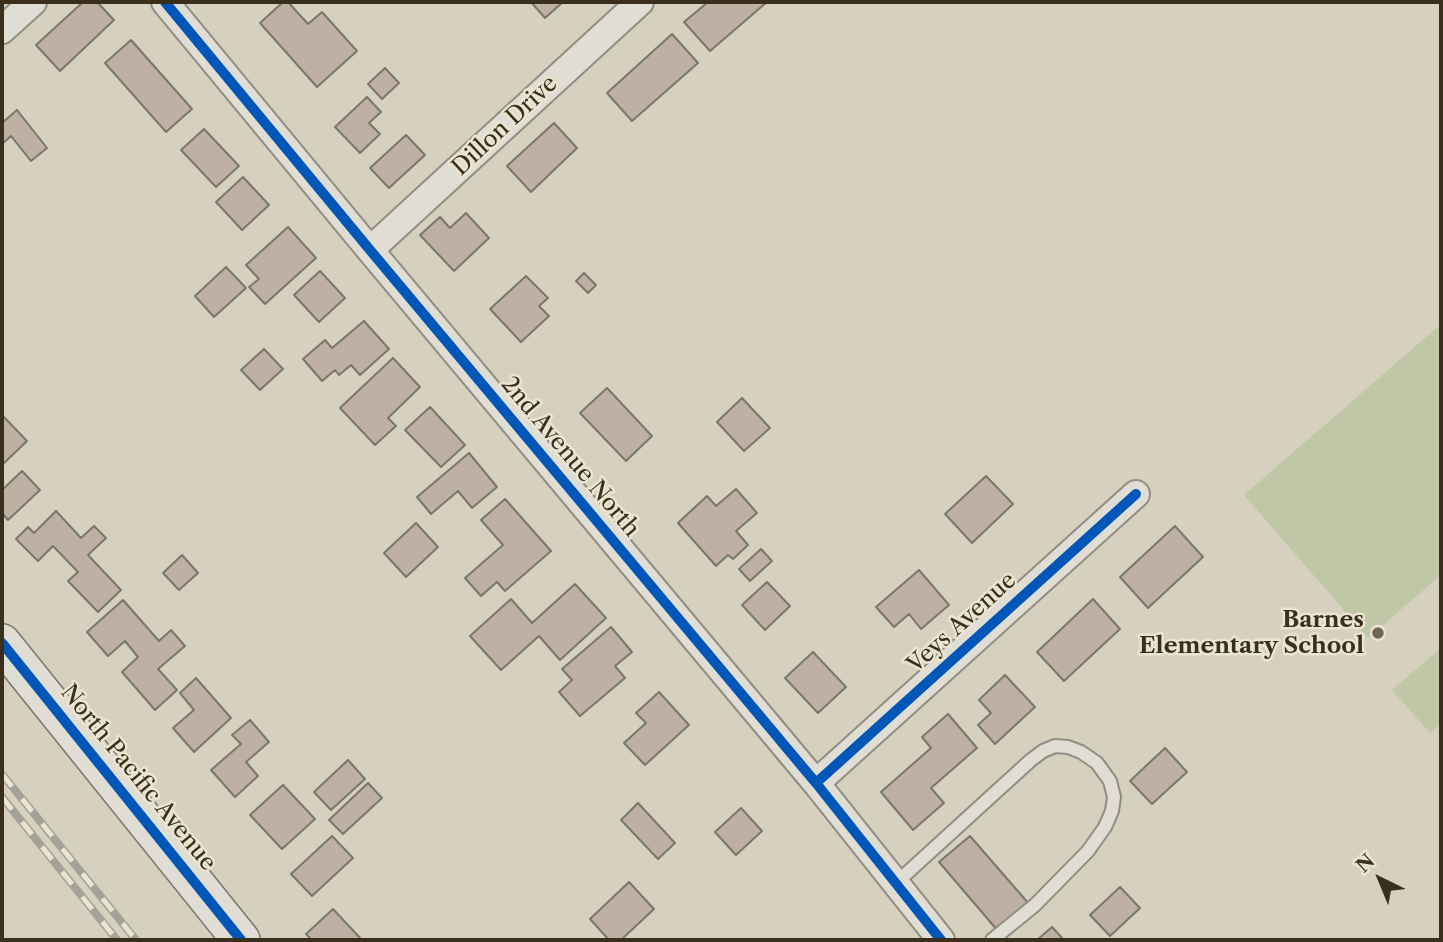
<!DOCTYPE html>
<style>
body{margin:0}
#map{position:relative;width:1443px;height:942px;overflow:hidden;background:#d6d1bf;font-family:"Libre Caslon Text",serif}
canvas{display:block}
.frame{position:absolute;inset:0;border:4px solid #3a2e1d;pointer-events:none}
.north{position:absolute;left:1345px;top:844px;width:70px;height:70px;-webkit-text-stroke:5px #eae4d0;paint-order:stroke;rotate:317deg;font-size:19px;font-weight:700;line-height:28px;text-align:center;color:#3a2e1d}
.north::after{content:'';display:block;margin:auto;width:24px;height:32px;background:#3a2e1d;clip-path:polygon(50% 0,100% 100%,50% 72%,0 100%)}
</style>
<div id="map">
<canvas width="1443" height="942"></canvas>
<div class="frame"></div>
<div class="north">N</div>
</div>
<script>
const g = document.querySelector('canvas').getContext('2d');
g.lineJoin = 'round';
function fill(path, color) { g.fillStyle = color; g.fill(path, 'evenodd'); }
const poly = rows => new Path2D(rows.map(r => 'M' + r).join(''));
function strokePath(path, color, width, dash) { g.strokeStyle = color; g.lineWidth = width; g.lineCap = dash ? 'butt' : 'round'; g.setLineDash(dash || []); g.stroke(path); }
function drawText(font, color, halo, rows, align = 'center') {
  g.font = font + ' "Libre Caslon Text",serif'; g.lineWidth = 5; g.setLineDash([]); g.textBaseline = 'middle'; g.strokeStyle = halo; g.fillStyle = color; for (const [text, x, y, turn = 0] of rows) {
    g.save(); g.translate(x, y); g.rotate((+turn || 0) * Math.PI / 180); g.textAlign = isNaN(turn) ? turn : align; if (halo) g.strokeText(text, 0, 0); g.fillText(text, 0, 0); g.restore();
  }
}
fill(poly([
 [1441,324,1441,575,1368,638,1244,495],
 [1441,648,1441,723,1430,733,1392,690]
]), '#c0c7a6');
const building = poly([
 [83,2,97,2,114,20,60,71,36,45,83,2],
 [283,2,288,2,308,24,322,12,357,51,317,87,260,23,283,2],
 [531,2,563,2,545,18,531,2],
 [708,2,767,2,710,51,684,22,708,2],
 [672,34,698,63,632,121,607,93,672,34],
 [131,40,192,109,166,132,105,63,131,40],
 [385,68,399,83,382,99,368,84,385,68],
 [367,97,381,112,369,123,380,134,360,153,335,127,367,97],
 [17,110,47,148,31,161,11,136,2,144,2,123,17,110],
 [554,123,577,148,531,192,507,166,554,123],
 [204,129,239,166,216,187,181,150,204,129],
 [406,135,425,155,389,188,370,168,406,135],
 [243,177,269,205,242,230,216,202,243,177],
 [466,213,489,238,454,271,420,235,440,217,450,228,466,213],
 [288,227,316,258,265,304,249,287,259,279,246,265,288,227],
 [226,267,246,288,214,317,195,296,226,267],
 [320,271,345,298,319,322,294,295,320,271],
 [584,273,596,285,588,293,576,281,584,273],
 [526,276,548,298,539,306,549,316,521,342,490,309,526,276],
 [364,321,389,349,360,375,351,365,339,375,335,370,322,381,303,359,325,340,332,348,364,321],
 [264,349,283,369,260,390,241,370,264,349],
 [393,358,420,387,388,418,396,426,375,445,340,408,393,358],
 [607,388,652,436,626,461,580,413,607,388],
 [742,398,770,428,744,451,717,422,742,398],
 [430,407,465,445,441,467,405,430,430,407],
 [2,415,27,441,2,465,2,415],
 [469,453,497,487,472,508,458,491,431,514,417,497,469,453],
 [22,471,40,490,8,520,2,513,2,490,22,471],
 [986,476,1013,504,972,543,945,514,986,476],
 [736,489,757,513,736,531,748,545,733,559,728,555,716,566,678,523,707,496,716,506,736,489],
 [505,499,551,551,505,591,497,582,481,596,465,578,503,545,481,520,505,499],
 [56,511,81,538,94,526,106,538,88,555,121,590,98,612,68,581,78,572,53,546,38,561,16,539,28,527,34,533,56,511],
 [416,523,438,547,406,577,384,553,416,523],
 [1175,526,1203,557,1148,608,1120,577,1175,526],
 [761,549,772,561,750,581,739,569,761,549],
 [182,555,198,573,179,590,163,573,182,555],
 [919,570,949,605,921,629,909,614,894,627,876,607,919,570],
 [767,582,790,606,765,630,742,605,767,582],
 [575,584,606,618,560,660,539,636,501,670,470,636,511,599,532,623,575,584],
 [1093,599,1120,629,1064,681,1037,652,1093,599],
 [123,600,159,641,171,630,185,646,158,669,177,690,155,710,122,672,138,657,125,641,108,656,87,632,123,600],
 [611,627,632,652,615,666,625,678,580,716,559,692,572,680,562,669,611,627],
 [813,652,846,687,818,713,785,678,813,652],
 [1005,675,1035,707,995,744,978,725,991,713,979,700,1005,675],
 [196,678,231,718,194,752,173,728,194,710,180,693,196,678],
 [659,692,689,725,645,765,624,743,646,723,636,713,659,692],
 [948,714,977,748,931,788,944,803,913,830,881,792,931,748,922,737,948,714],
 [250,720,269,742,246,762,258,776,235,797,211,770,241,744,232,735,250,720],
 [1165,748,1187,772,1152,804,1130,781,1165,748],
 [348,760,365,779,331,810,314,792,348,760],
 [368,783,382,798,343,834,329,820,368,783],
 [283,785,315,819,282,849,250,815,283,785],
 [638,803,675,843,658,859,621,820,638,803],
 [741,808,762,831,736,855,715,832,741,808],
 [332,836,353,858,312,896,291,874,332,836],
 [970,836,1029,904,998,931,939,862,970,836],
 [629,882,654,909,621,940,609,940,590,919,629,882],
 [1120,887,1140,908,1110,936,1090,915,1120,887],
 [333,909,362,940,312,940,306,934,333,909],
 [1052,927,1064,940,1037,940,1052,927]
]);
fill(building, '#beb0a2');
strokePath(building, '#7b766b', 2);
const lane = poly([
 [896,883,1031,760,1043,751,1055,746,1068,747,1081,752,1097,763,1110,781,1114,797,1112,811,1105,827,1088,851,1035,905,992,940]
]);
const street = poly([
 [165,2,370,250,816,783,941,940],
 [2,30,33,2],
 [370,250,640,2],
 [816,783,1136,494]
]);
const secondary = poly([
 [2,643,241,940]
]);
strokePath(lane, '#918d80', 16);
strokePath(street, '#918d80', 30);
strokePath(secondary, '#7b766b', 40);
strokePath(lane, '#e0ddd4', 12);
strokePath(street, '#e0ddd4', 26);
strokePath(secondary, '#e0ddd4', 37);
const rail = poly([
 [2,774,136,940],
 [2,797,117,940]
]);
strokePath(rail, '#a4a198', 8);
strokePath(rail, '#eae4d0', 5, [16]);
strokePath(poly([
 [165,2,370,250,816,783,941,940],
 [2,643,241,940],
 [816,783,1136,494]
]), '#0057b8', 10);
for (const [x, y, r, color] of [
 [1378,633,7,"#716756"]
]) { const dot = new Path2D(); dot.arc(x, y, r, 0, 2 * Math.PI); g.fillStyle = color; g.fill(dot); strokePath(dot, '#eae4d0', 2.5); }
drawText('23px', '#3a2e1d', '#eae4d0', [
 ["Dillon Drive",505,126,-43],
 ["2nd Avenue North",570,457,50],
 ["Veys Avenue",962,623,-42],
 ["North Pacific Avenue",138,778,51]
]);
drawText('bold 23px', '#3a2e1d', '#eae4d0', [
 ["Barnes",1364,620],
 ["Elementary School",1364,646]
], 'right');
</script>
